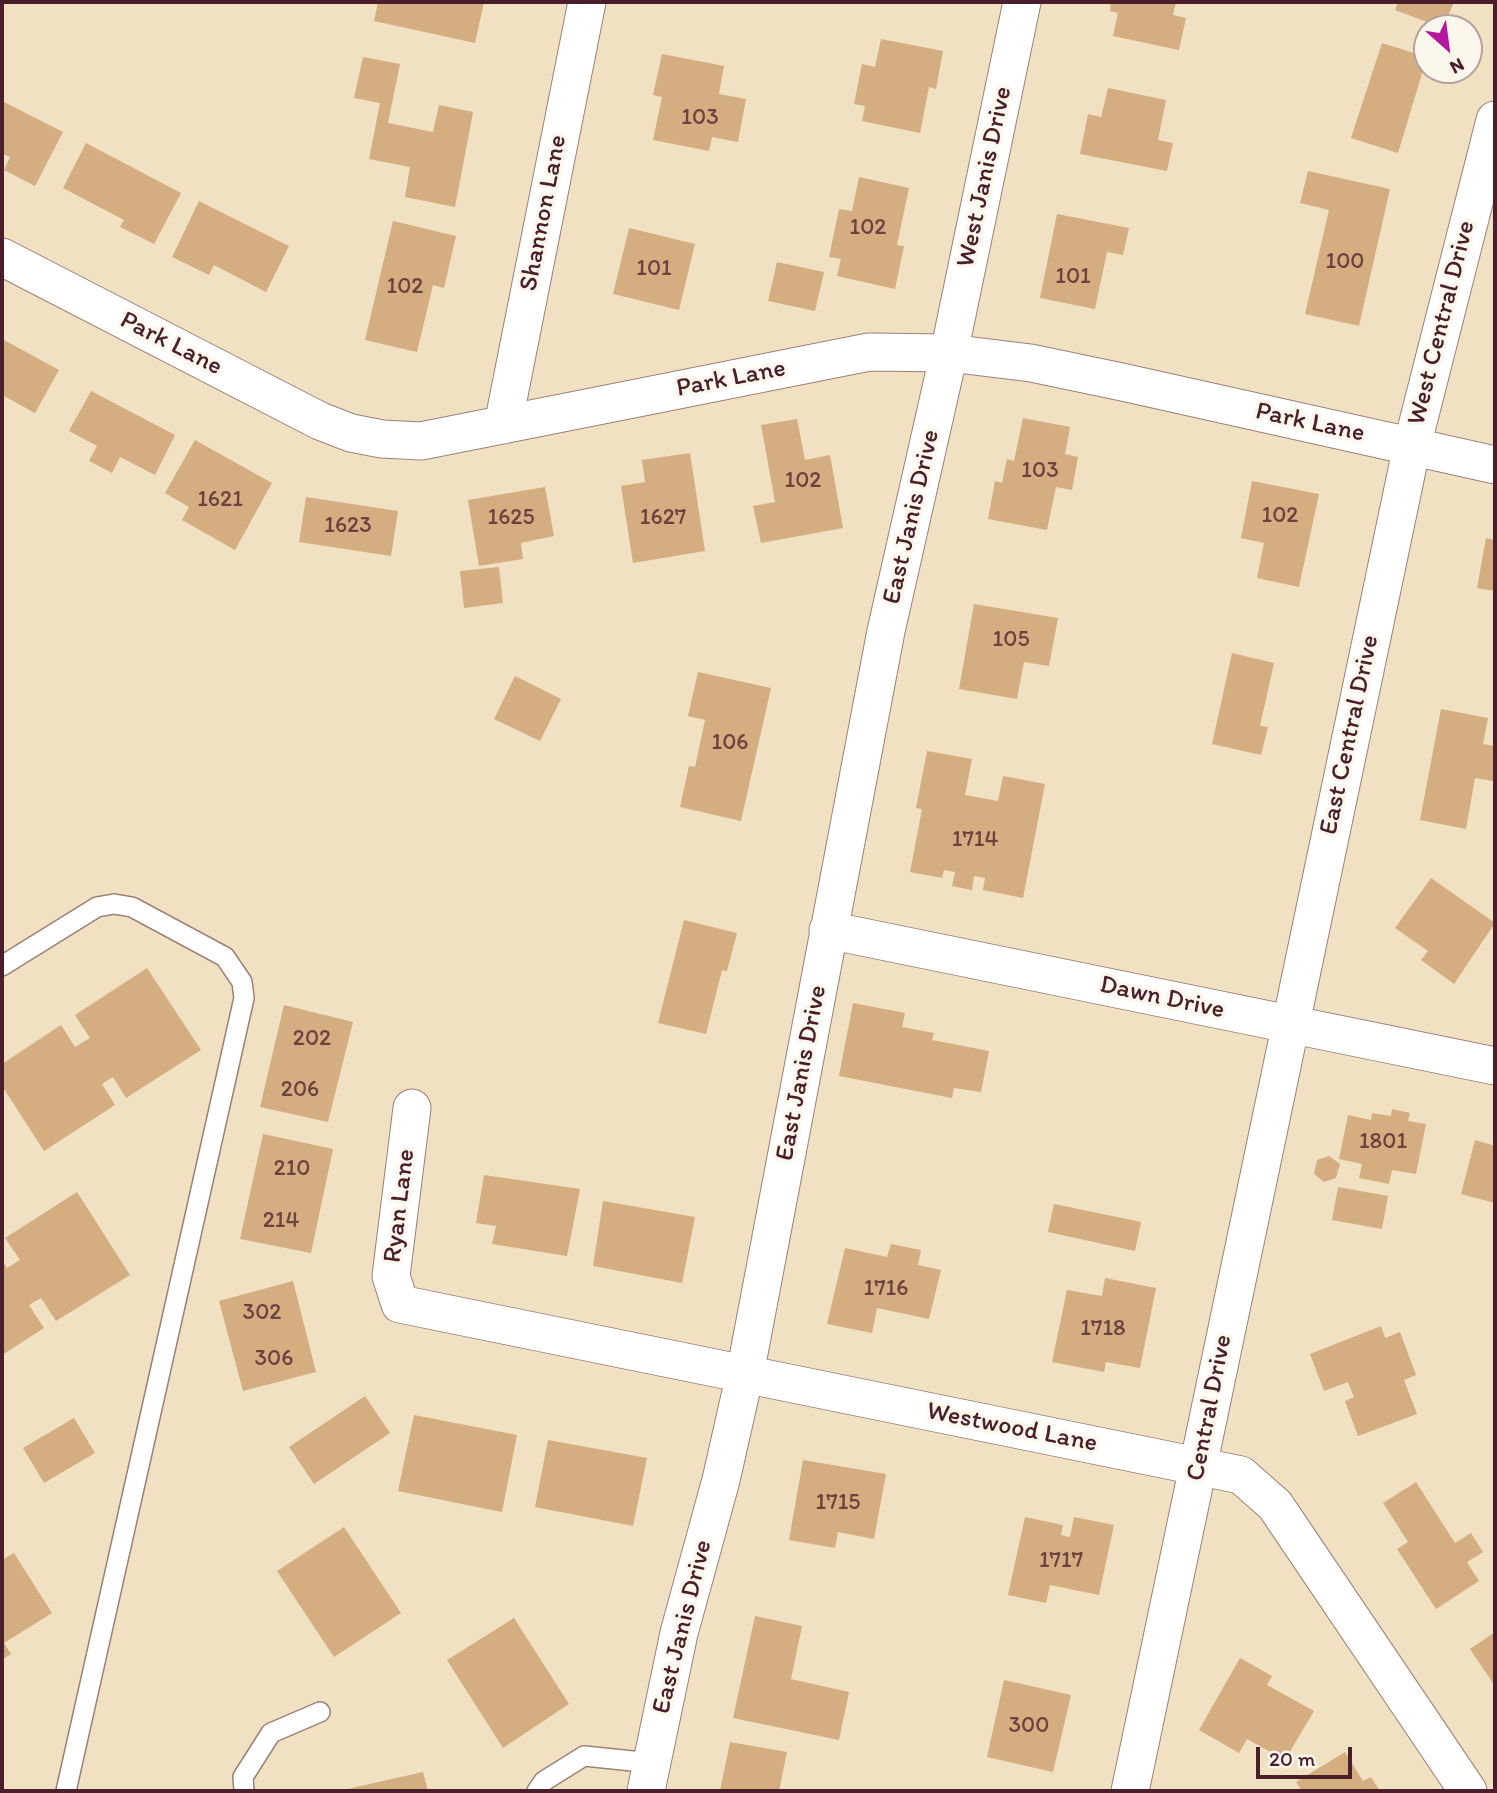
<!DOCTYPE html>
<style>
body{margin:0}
#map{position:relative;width:1497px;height:1793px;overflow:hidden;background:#f0e1c3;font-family:Itim,sans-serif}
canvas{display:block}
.frame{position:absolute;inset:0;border:4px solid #4a1f2b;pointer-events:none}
.north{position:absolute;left:1413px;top:14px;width:70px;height:70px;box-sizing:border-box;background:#fbf7ec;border:2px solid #b4a19f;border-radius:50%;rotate:152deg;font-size:19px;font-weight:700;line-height:28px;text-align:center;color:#4a1f2b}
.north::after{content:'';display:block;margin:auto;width:24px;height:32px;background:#b5179e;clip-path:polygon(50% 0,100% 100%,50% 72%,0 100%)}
.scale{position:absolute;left:1256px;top:1747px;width:96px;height:32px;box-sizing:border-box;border:4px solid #4a1f2b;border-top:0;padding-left:9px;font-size:21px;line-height:24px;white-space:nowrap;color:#4a1f2b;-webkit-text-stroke:5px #fbf7ec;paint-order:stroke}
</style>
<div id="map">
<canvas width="1497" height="1793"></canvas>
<div class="frame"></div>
<div class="north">N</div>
<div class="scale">20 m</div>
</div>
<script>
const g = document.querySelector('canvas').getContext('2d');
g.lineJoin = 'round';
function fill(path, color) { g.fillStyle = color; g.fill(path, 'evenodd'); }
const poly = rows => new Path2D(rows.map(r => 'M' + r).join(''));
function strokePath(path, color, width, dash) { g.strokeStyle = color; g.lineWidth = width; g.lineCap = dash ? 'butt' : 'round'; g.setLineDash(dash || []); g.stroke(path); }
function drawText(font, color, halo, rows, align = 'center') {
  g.font = font + ' Itim,sans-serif'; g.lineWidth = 7; g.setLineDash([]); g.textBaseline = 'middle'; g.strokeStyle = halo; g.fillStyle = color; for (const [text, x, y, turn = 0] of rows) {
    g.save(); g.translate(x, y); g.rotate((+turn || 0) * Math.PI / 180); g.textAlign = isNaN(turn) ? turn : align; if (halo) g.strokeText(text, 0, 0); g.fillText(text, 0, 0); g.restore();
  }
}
fill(poly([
 [378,2,484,2,475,43,374,21],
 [1111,2,1176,2,1173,15,1186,18,1179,50,1113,36,1118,13,1110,11],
 [1398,2,1454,2,1443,28,1395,10],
 [881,39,943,51,936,89,929,87,920,133,862,121,865,106,854,104,862,64,875,67],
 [1382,43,1427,57,1398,153,1351,138],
 [662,54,724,66,719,94,746,99,738,142,712,137,709,151,653,140,662,97,653,95],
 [363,57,400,64,388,123,433,132,439,105,473,112,455,207,405,197,410,167,369,159,380,103,354,98],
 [1108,88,1166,100,1158,140,1173,143,1167,171,1080,154,1088,114,1101,117],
 [2,101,63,132,35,186,4,170,10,157,2,153],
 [86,143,181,193,154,244,120,227,124,220,63,188],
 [1308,171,1390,189,1359,326,1305,314,1329,210,1300,203],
 [859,177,909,188,897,245,904,246,895,289,837,276,841,259,829,257,839,209,852,211],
 [199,201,289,246,266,292,214,265,209,275,172,257],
 [1057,214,1129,228,1123,255,1107,252,1095,309,1040,298],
 [393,221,456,236,444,288,433,285,417,352,365,340],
 [629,228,695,244,679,310,613,294],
 [777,262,824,272,815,311,768,301],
 [2,339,59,370,35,413,2,395],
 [91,391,175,435,155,475,120,457,112,473,89,461,97,446,69,431],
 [1023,418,1070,427,1065,454,1078,457,1072,490,1056,487,1047,530,988,519,995,481,1002,483,1007,459,1014,461],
 [797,419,805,460,830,455,843,528,761,543,753,506,775,502,761,425],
 [195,440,272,483,235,550,182,520,189,507,165,493],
 [690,453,705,551,633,563,621,486,645,482,642,460],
 [1252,481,1319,494,1299,587,1257,578,1264,543,1241,538],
 [545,487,554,536,521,543,523,559,479,566,468,500],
 [306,497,398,511,391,556,299,542],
 [1486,538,1495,540,1495,591,1477,588],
 [499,567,503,603,464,608,460,571],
 [974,604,1058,618,1049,666,1024,662,1017,699,959,689],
 [1232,653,1274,663,1260,726,1268,727,1261,755,1212,744],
 [698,672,771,688,741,821,680,807,689,766,695,767,705,720,688,716],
 [515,676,561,699,540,741,494,719],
 [1441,709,1488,718,1483,744,1495,746,1493,781,1475,778,1466,829,1420,820],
 [927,751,972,759,965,795,998,801,1003,776,1045,784,1023,898,983,890,985,878,974,876,972,890,952,886,955,872,944,870,942,878,910,872,922,809,916,808],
 [1431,878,1495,923,1454,984,1421,960,1428,951,1395,928],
 [684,920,737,933,727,971,722,970,706,1034,658,1023],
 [147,968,201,1050,126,1098,113,1077,102,1084,115,1105,44,1151,2,1086,2,1064,61,1025,75,1047,90,1038,75,1015],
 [853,1003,905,1013,902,1027,934,1033,932,1040,989,1051,981,1092,954,1088,952,1098,839,1076],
 [284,1005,353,1022,328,1122,260,1107],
 [1392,1109,1410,1113,1408,1121,1426,1124,1416,1174,1392,1170,1389,1184,1359,1178,1362,1164,1339,1159,1348,1115,1371,1120,1372,1113,1391,1116],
 [263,1134,333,1149,311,1253,240,1239],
 [1475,1140,1495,1146,1495,1203,1461,1194],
 [1329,1156,1340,1164,1336,1178,1324,1182,1314,1174,1317,1160],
 [484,1175,580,1189,567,1256,492,1244,496,1226,476,1223],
 [1338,1187,1388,1196,1382,1229,1332,1220],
 [77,1192,130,1275,56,1321,41,1298,29,1305,44,1328,2,1355,2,1260,7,1268,20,1260,5,1238],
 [603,1201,695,1217,682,1283,593,1266],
 [1054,1204,1141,1222,1135,1251,1048,1232],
 [891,1244,921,1250,918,1265,941,1270,929,1319,877,1308,872,1333,827,1324,845,1248,887,1257],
 [1105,1278,1156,1288,1140,1368,1106,1362,1104,1372,1052,1362,1067,1290,1102,1296],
 [293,1281,316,1372,243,1391,219,1301],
 [1381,1326,1385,1338,1400,1332,1416,1375,1404,1380,1417,1414,1358,1436,1345,1401,1354,1397,1348,1382,1324,1391,1310,1354],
 [365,1396,390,1433,314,1484,289,1447],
 [414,1415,517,1435,502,1512,398,1491],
 [74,1418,95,1453,44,1483,23,1448],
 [548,1440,647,1458,633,1526,535,1507],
 [803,1460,886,1474,874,1539,838,1532,835,1548,789,1540],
 [1416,1482,1455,1543,1471,1533,1483,1552,1467,1562,1479,1581,1436,1609,1397,1549,1408,1542,1383,1503],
 [1025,1517,1063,1525,1061,1535,1070,1537,1074,1517,1114,1525,1099,1595,1050,1585,1046,1603,1008,1595],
 [344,1527,401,1613,334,1657,277,1571],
 [14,1553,52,1613,4,1643,11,1654,2,1660,2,1560],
 [755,1616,802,1626,791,1679,849,1692,839,1740,733,1718],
 [514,1618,569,1704,503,1748,447,1660],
 [1495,1632,1495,1686,1470,1649],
 [1240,1658,1272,1676,1267,1685,1314,1711,1285,1760,1247,1739,1239,1753,1199,1730],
 [1004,1680,1071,1695,1053,1772,987,1757],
 [730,1742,787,1752,779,1791,720,1791],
 [1345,1752,1363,1781,1371,1777,1380,1791,1302,1791,1296,1782],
 [423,1772,428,1791,343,1791,343,1790]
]), '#d4ad80');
const lane = poly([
 [2,966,97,907,114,904,132,907,225,957,242,982,244,998,66,1791],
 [244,1791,243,1777,271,1733,320,1712],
 [537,1791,544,1781,584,1756,652,1763]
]);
const street = poly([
 [2,257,320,421,351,433,382,439,421,441,869,352,949,353,1031,363,1122,382,1495,465],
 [503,425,587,2],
 [828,930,1495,1066],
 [412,1108,391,1276,400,1304,1241,1475,1275,1505,1468,1791],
 [646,1791,679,1633,721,1480,745,1374,886,631,949,353,1022,2],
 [1130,1791,1412,446,1495,120]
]);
strokePath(lane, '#9d8077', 22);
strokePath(street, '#9d8077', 39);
strokePath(lane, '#fff', 19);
strokePath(street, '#fff', 37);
drawText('23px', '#6c4240', null, [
 ["103",700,118],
 ["102",868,228],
 ["100",1345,262],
 ["101",654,269],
 ["101",1073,277],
 ["102",405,287],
 ["103",1040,471],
 ["102",803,481],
 ["1621",220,500],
 ["102",1280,516],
 ["1625",511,518],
 ["1627",663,518],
 ["1623",348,526],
 ["105",1011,640],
 ["106",730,743],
 ["1714",975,840],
 ["202",312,1039],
 ["206",300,1090],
 ["1801",1383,1142],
 ["210",292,1169],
 ["214",281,1221],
 ["1716",886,1289],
 ["302",262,1313],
 ["1718",1103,1329],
 ["306",274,1359],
 ["1715",838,1503],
 ["1717",1061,1561],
 ["300",1029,1726]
]);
drawText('26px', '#4a1f2b', '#fbf7ec', [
 ["West Janis Drive",985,177,-78],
 ["Shannon Lane",544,213,-79],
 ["West Central Drive",1442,323,-76],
 ["Park Lane",171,344,27],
 ["Park Lane",731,379,-11],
 ["Park Lane",1310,423,12],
 ["East Janis Drive",912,517,-77],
 ["East Central Drive",1350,735,-78],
 ["Dawn Drive",1162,998,12],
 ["East Janis Drive",802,1073,-79],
 ["Ryan Lane",400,1206,-83],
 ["Central Drive",1210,1408,-79],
 ["Westwood Lane",1012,1428,11],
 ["East Janis Drive",683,1627,-76]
]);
</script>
